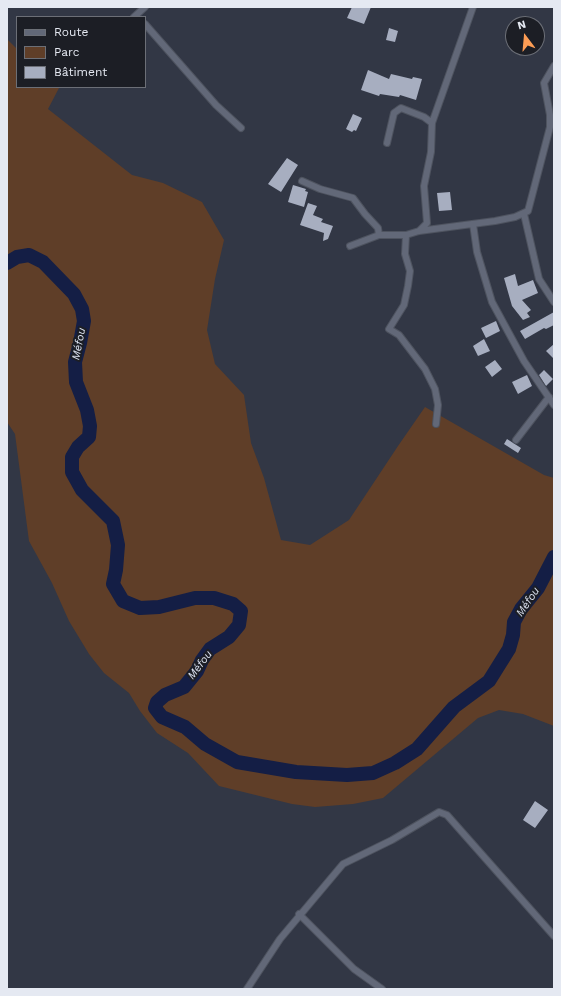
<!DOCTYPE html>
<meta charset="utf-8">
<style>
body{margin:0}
#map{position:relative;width:561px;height:996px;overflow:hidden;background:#323745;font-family:"Work Sans",sans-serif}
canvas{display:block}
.frame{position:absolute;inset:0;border:8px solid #e5e9f2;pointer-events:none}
.legend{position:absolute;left:16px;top:16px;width:130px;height:72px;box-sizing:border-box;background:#1c1e25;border:1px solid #6c6f77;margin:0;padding:5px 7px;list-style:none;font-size:12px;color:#e5e9f2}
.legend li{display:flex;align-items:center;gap:8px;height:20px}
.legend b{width:20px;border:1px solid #6c6f77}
.north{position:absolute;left:505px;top:16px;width:40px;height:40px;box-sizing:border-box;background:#1c1e25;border:1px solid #6c6f77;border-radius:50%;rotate:344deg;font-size:11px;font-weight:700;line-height:16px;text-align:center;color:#e5e9f2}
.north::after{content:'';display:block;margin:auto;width:14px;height:18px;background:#fd9d55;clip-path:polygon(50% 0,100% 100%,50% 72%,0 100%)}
</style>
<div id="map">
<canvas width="561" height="996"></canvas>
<div class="frame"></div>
<ul class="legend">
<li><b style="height:5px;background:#626878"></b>Route</li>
<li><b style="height:11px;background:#5f3e28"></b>Parc</li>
<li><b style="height:11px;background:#a7aec0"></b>Bâtiment</li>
</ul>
<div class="north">N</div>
</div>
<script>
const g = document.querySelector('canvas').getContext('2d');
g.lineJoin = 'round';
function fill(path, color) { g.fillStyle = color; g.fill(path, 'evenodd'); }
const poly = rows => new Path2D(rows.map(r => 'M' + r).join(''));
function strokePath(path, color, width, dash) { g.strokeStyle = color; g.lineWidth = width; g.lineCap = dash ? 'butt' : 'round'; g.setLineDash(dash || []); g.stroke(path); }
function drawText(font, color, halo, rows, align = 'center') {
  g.font = font + ' "Work Sans",sans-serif'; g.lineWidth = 4; g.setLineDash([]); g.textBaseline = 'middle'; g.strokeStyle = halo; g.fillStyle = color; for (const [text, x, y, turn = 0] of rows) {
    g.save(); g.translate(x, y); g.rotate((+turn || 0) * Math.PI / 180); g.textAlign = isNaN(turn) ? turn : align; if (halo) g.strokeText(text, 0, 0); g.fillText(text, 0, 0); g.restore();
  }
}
fill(poly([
 [7,39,17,49,17,87,57,87,59,88,48,109,132,175,163,183,202,202,224,240,215,279,207,330,215,364,244,395,251,443,264,478,281,540,310,545,349,520,398,446,425,407,544,475,554,478,554,726,523,714,499,710,478,718,383,798,353,804,315,807,292,804,219,786,188,753,157,733,140,711,129,693,104,673,89,654,69,621,52,583,29,541,15,434,7,422]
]), '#5f3e28');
strokePath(poly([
 [7,263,17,257,29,255,43,262,74,294,82,309,84,321,80,343,75,362,76,382,87,410,90,426,89,437,78,447,72,457,72,472,82,490,113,521,118,545,116,570,113,584,123,601,140,608,159,607,195,598,214,598,233,604,241,611,239,625,229,637,210,649,202,660,197,671,184,687,165,695,157,702,155,708,162,717,185,727,205,744,237,762,296,772,347,775,373,773,395,763,417,749,454,707,489,681,509,649,513,635,514,622,521,609,538,588,554,557]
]), '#141e45', 14);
fill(poly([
 [352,7,371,7,364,24,347,18],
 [389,28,398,31,395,42,386,40],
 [368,70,389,79,391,74,412,79,413,77,422,79,416,100,400,95,399,97,380,94,379,96,361,90],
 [353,114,362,118,356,131,354,130,352,132,346,129],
 [287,158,298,165,281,192,268,184],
 [293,185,306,189,305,191,308,192,304,207,288,202],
 [450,192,452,210,439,211,437,193],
 [308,203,317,206,313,215,323,219,321,222,333,226,328,239,323,241,324,233,300,225],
 [515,274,518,286,533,280,538,293,522,300,531,310,527,313,530,317,523,320,512,306,504,278],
 [554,312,554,325,546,329,544,328,525,339,520,331],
 [496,321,500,331,486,338,481,328],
 [484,339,490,351,478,356,473,346],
 [554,344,554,359,546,351],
 [495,360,502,369,492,377,485,367],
 [544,370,553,379,546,386,539,375],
 [527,375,532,386,518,394,512,382],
 [507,439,521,448,518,453,504,444],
 [535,801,548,810,535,828,523,820]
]), '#a7aec0');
const minor = poly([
 [134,17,145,7],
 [145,24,216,105,241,128],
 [387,143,394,113,401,108,424,117,432,123],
 [302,181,320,189,353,198,365,214,378,228,379,235],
 [524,214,539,279,554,302],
 [473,224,477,252,492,302,524,361,554,405],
 [419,231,427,223,424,186,431,152,432,123,473,7],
 [406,235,405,254,410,271,408,286,404,305,389,329,399,335,425,369,435,389,438,405,436,424],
 [350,246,379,235,406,235,419,231,495,221,515,217,528,211,550,127,550,115,544,83,554,66],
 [516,440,549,397],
 [299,914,354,969,382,989],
 [247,989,280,939,343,864,392,840,439,812,447,815,554,936]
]);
strokePath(minor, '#4e535f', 8);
strokePath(minor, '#626878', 6);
drawText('italic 11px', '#dee4f2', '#1c1e25', [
 ["Méfou",79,344,-79],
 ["Méfou",528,602,-56],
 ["Méfou",200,665,-53]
]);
</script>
